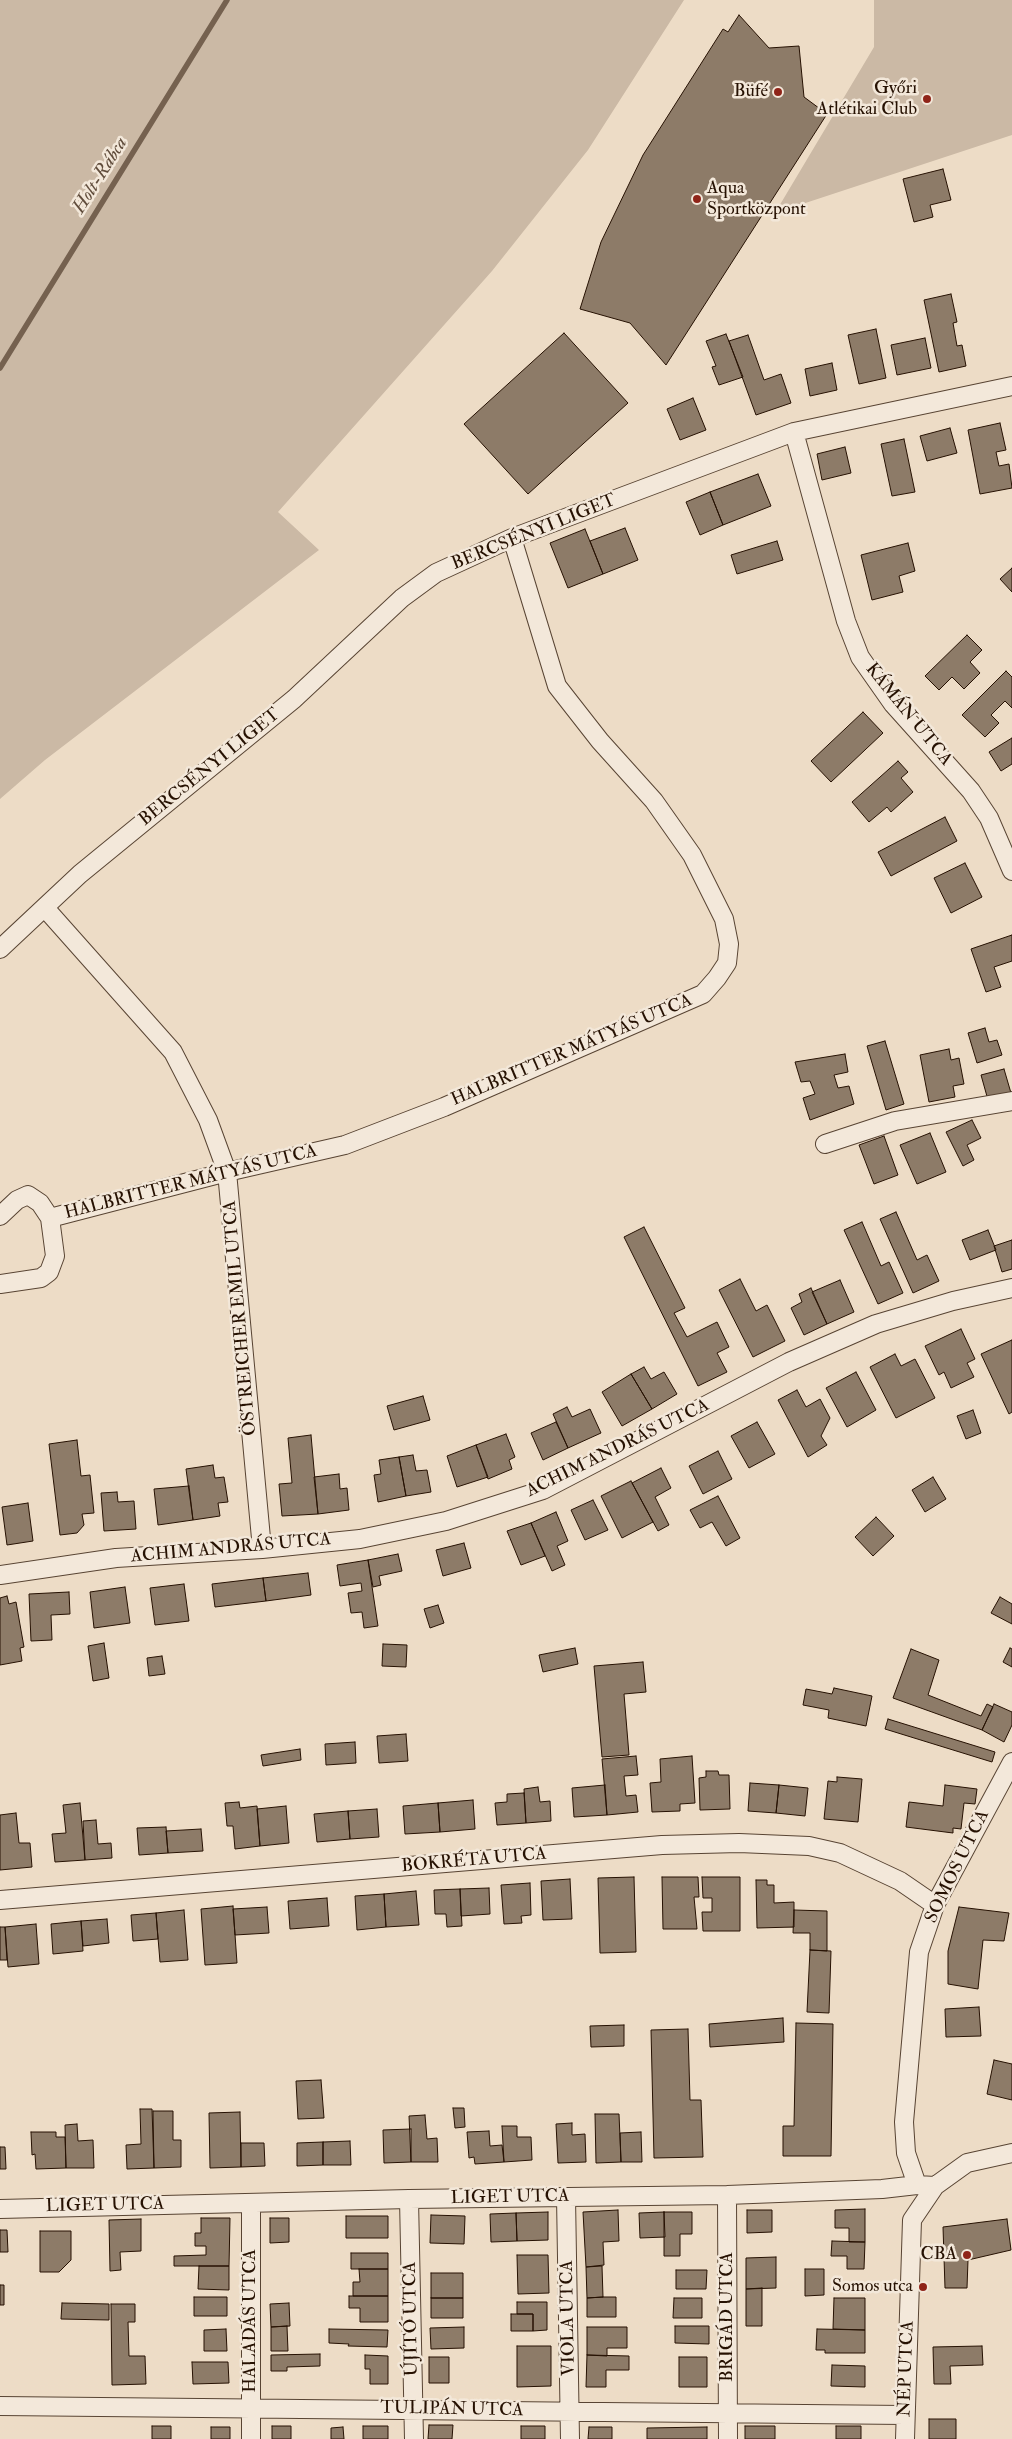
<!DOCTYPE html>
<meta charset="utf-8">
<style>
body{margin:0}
canvas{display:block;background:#eddcc6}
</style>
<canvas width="1012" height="2439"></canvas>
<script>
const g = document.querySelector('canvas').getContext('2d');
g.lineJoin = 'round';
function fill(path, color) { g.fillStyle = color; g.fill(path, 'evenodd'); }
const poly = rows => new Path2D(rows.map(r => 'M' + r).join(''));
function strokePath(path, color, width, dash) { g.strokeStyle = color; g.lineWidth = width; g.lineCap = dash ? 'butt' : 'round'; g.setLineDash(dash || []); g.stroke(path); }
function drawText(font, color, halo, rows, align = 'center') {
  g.font = font + ' "IM FELL Double Pica",serif'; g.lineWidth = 5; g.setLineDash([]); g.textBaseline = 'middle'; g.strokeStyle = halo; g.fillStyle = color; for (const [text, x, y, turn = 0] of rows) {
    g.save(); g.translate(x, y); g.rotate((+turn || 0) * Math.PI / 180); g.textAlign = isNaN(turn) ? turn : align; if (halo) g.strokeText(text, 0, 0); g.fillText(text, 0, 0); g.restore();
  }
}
fill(poly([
 [0,0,684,0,588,150,492,271,278,512,319,550,45,760,0,799],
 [874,0,1012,0,1012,135,775,213,874,47]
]), '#cbb9a5');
strokePath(poly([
 [0,368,227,0]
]), '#75614f', 5.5);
const building = poly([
 [739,15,769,48,799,46,804,97,827,114,666,365,630,323,580,309,601,242,643,155,723,29,728,32,739,15],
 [943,169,951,200,930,205,933,217,914,222,903,179,943,169],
 [951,294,957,322,953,323,957,346,962,345,966,366,939,372,924,300,951,294],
 [876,329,886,378,859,384,848,335,876,329],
 [564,333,628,403,528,494,464,424,564,333],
 [726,334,743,377,719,385,712,367,716,366,706,341,726,334],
 [748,335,764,380,781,374,791,403,756,415,729,341,748,335],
 [925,338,931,368,897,375,891,345,925,338],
 [832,363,837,390,810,396,805,369,832,363],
 [693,398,706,430,680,440,667,409,693,398],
 [1000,423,1006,450,996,452,999,466,1009,464,1012,488,980,494,968,430,1000,423],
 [950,428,957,453,927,461,920,436,950,428],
 [904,439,915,492,892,496,881,444,904,439],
 [845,447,851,473,822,480,817,454,845,447],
 [758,474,771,506,723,525,710,492,758,474],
 [710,492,723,525,700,535,686,502,710,492],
 [625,528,638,560,603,574,590,541,625,528],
 [585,529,603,574,568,588,550,543,585,529],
 [777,541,783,560,737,574,731,555,777,541],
 [908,543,915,571,899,576,903,592,872,600,861,555,908,543],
 [1012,568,1012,592,1000,579,1012,568],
 [967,635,982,650,970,662,980,673,964,689,952,677,939,690,925,676,967,635],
 [1006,671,1012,677,1012,708,1005,701,991,715,999,723,985,737,962,715,1006,671],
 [863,712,883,733,831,782,811,761,863,712],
 [1012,738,1012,764,1001,771,989,752,1012,738],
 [898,761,908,772,901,778,913,792,891,812,887,807,869,822,852,802,898,761],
 [945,817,957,841,891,876,878,852,945,817],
 [965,863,982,897,951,913,934,878,965,863],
 [1012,935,1012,961,994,967,1001,987,986,992,971,949,1012,935],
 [985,1028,989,1042,997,1040,1002,1055,977,1063,968,1033,985,1028],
 [885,1041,904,1104,886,1110,867,1046,885,1041],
 [949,1049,951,1060,959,1058,964,1084,953,1086,955,1097,929,1102,920,1055,949,1049],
 [845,1054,848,1072,834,1075,838,1088,849,1086,854,1104,810,1120,803,1098,815,1094,810,1081,801,1082,795,1062,845,1054],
 [1004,1069,1011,1093,988,1100,981,1075,1004,1069],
 [972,1120,981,1138,967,1145,974,1160,963,1166,946,1132,972,1120],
 [930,1133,946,1172,917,1184,900,1145,930,1133],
 [884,1136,898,1175,874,1184,859,1145,884,1136],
 [896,1212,917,1260,927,1255,939,1281,913,1293,880,1219,896,1212],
 [862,1222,881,1266,889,1262,903,1293,878,1304,844,1230,862,1222],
 [644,1227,685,1308,674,1313,687,1337,717,1322,729,1347,717,1353,727,1372,698,1386,624,1237,644,1227],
 [988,1230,996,1250,970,1260,962,1240,988,1230],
 [1012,1240,1012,1269,1002,1272,994,1246,1012,1240],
 [740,1279,756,1311,767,1305,785,1341,753,1357,719,1290,740,1279],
 [840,1280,854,1312,827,1324,812,1292,840,1280],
 [811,1288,827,1324,804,1335,791,1308,802,1302,799,1294,811,1288],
 [961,1329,975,1359,967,1363,974,1377,951,1388,944,1372,939,1375,925,1346,961,1329],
 [1012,1340,1012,1412,1009,1414,981,1354,1012,1340],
 [895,1354,901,1366,915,1359,935,1398,896,1418,870,1367,895,1354],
 [644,1367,651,1379,664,1372,677,1394,652,1409,631,1374,644,1367],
 [856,1372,876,1410,847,1427,826,1388,856,1372],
 [631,1374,652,1409,622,1426,602,1392,631,1374],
 [797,1390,806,1407,820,1399,830,1418,821,1436,827,1445,808,1457,778,1400,797,1390],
 [423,1396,430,1420,394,1430,387,1406,423,1396],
 [567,1407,572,1417,590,1409,601,1433,568,1448,553,1414,567,1407],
 [973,1410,981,1433,966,1439,957,1416,973,1410],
 [556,1422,568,1448,543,1460,531,1433,556,1422],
 [757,1422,775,1454,749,1468,731,1436,757,1422],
 [506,1434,515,1457,509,1460,512,1469,488,1479,476,1445,506,1434],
 [311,1435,318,1514,282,1516,279,1484,292,1483,288,1438,311,1435],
 [77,1440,81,1476,90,1475,94,1513,82,1514,84,1525,77,1533,60,1535,49,1444,77,1440],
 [476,1445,488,1477,457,1487,447,1456,476,1445],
 [718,1451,732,1479,703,1494,689,1466,718,1451],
 [413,1455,416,1471,427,1470,431,1492,406,1496,399,1457,413,1455],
 [399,1457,406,1496,378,1502,374,1475,381,1474,379,1460,399,1457],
 [213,1465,215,1478,224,1477,228,1502,218,1503,220,1516,193,1520,186,1469,213,1465],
 [661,1468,671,1488,655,1497,669,1525,658,1531,632,1483,661,1468],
 [339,1474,340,1489,347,1488,349,1510,318,1514,314,1477,339,1474],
 [933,1477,946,1499,925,1512,912,1490,933,1477],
 [631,1481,653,1522,622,1538,601,1496,631,1481],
 [189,1486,193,1520,158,1525,154,1489,189,1486],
 [117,1492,118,1502,134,1501,136,1529,104,1531,101,1493,117,1492],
 [718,1496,740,1538,726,1546,712,1522,700,1528,690,1510,718,1496],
 [593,1500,608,1530,585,1540,571,1510,593,1500],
 [28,1503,33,1541,7,1545,2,1507,28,1503],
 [556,1512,568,1541,557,1546,565,1565,552,1571,531,1523,556,1512],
 [876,1517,894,1536,873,1556,855,1537,876,1517],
 [531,1523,545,1556,521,1565,507,1531,531,1523],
 [464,1543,471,1568,443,1576,436,1550,464,1543],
 [398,1554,402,1571,379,1576,381,1585,373,1587,368,1560,398,1554],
 [368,1560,378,1626,364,1628,362,1612,351,1613,348,1593,362,1591,361,1583,340,1586,337,1565,368,1560],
 [308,1573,311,1595,266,1601,263,1578,308,1573],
 [263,1578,266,1601,215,1607,212,1584,263,1578],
 [184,1584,189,1621,155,1625,150,1588,184,1584],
 [125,1587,130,1623,94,1628,90,1592,125,1587],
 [69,1592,70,1614,51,1615,52,1640,31,1641,29,1594,69,1592],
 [7,1596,9,1604,16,1602,24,1647,20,1648,22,1661,0,1665,0,1598,7,1596],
 [1000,1597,1012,1604,1012,1624,991,1613,1000,1597],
 [438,1605,444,1623,430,1628,424,1609,438,1605],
 [104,1643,109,1678,93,1681,88,1646,104,1643],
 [383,1644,407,1645,406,1667,382,1666,383,1644],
 [575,1648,578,1664,543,1672,539,1655,575,1648],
 [1010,1648,1012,1649,1012,1667,1003,1662,1010,1648],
 [911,1649,939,1660,928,1695,981,1716,987,1704,993,1707,982,1730,893,1698,911,1649],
 [162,1656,165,1674,149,1676,147,1658,162,1656],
 [643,1662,646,1692,624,1694,629,1755,602,1757,594,1666,643,1662],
 [834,1688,872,1696,866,1726,828,1718,829,1710,803,1705,806,1689,832,1694,834,1688],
 [994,1704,1012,1712,1012,1725,1004,1742,982,1730,994,1704],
 [888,1719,995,1752,992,1762,885,1729,888,1719],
 [406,1734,408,1761,379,1763,377,1736,406,1734],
 [355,1742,356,1763,326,1765,325,1744,355,1742],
 [300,1749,301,1760,263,1766,261,1755,300,1749],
 [636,1756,638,1775,624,1776,626,1796,636,1795,638,1812,607,1815,602,1759,636,1756],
 [692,1756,695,1803,680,1804,680,1811,652,1812,650,1783,661,1782,660,1759,692,1756],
 [706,1771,718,1771,719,1775,729,1775,730,1809,700,1810,699,1778,706,1777,706,1771],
 [837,1777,862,1779,858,1822,824,1819,828,1781,837,1782,837,1777],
 [750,1783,779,1785,776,1813,748,1811,750,1783],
 [605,1785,607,1815,574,1817,572,1788,605,1785],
 [779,1785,808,1788,805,1816,776,1813,779,1785],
 [945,1785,977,1789,975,1804,964,1803,961,1829,953,1828,953,1833,906,1827,909,1802,943,1806,945,1785],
 [538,1787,540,1802,550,1801,551,1821,526,1823,524,1789,538,1787],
 [524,1793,526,1823,497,1825,495,1803,507,1802,507,1794,524,1793],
 [473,1800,475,1829,440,1832,438,1803,473,1800],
 [239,1802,240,1808,257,1806,260,1846,235,1849,233,1826,227,1826,225,1803,239,1802],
 [80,1803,85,1860,55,1862,52,1834,66,1833,63,1805,80,1803],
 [438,1803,440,1832,405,1834,403,1806,438,1803],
 [286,1806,289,1843,260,1846,257,1809,286,1806],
 [377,1809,379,1837,350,1839,348,1811,377,1809],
 [348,1811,350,1839,317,1842,314,1814,348,1811],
 [16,1813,19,1843,30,1843,32,1867,0,1870,0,1815,16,1813],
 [96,1820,98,1844,111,1843,112,1858,85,1860,83,1821,96,1820],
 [166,1827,168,1853,139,1855,137,1828,166,1827],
 [201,1829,203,1851,168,1853,166,1831,201,1829],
 [634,1877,636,1952,600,1953,598,1878,634,1877],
 [662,1877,698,1877,699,1897,694,1897,697,1929,663,1929,662,1877],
 [702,1877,740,1877,740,1931,703,1931,702,1912,712,1912,712,1898,703,1898,702,1877],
 [570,1879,572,1919,543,1920,541,1881,570,1879],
 [756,1880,767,1880,767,1885,774,1885,774,1903,794,1902,794,1927,757,1928,756,1880],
 [530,1883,531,1915,521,1916,522,1923,504,1924,501,1885,530,1883],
 [489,1888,490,1914,461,1916,460,1889,489,1888],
 [460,1889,462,1926,447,1927,446,1914,435,1914,434,1890,460,1889],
 [416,1891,419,1925,386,1927,384,1894,416,1891],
 [384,1894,386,1927,357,1930,355,1896,384,1894],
 [327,1898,329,1926,290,1929,288,1901,327,1898],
 [233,1906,237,1963,205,1965,201,1909,233,1906],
 [267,1907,269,1933,235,1935,233,1909,267,1907],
 [959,1907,1009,1913,1004,1941,983,1940,978,1989,948,1984,948,1951,959,1907],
 [184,1910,188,1960,160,1962,156,1913,184,1910],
 [794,1910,827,1911,827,1951,810,1950,810,1933,793,1933,794,1910],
 [156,1913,158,1939,133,1941,131,1915,156,1913],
 [107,1919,109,1943,83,1946,81,1921,107,1919],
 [81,1921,83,1951,53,1954,51,1924,81,1921],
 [36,1924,39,1964,8,1967,5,1927,36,1924],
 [0,1927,5,1927,7,1960,0,1960,0,1927],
 [810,1950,831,1951,829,2013,807,2012,810,1950],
 [979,2007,981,2036,946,2037,945,2009,979,2007],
 [783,2018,784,2042,710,2047,709,2024,783,2018],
 [796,2023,833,2024,831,2156,783,2156,783,2126,794,2126,796,2023],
 [624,2025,624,2046,591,2047,590,2026,624,2025],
 [688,2029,690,2100,701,2100,703,2157,654,2158,651,2030,688,2029],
 [994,2060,1012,2064,1012,2100,987,2094,994,2060],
 [321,2080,324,2118,298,2119,296,2081,321,2080],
 [453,2108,464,2108,465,2127,455,2128,453,2108],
 [140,2109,152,2109,154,2168,127,2169,126,2145,141,2144,140,2109],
 [153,2111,173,2111,173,2140,181,2140,181,2167,154,2168,153,2111],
 [240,2112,241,2167,210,2168,209,2113,240,2112],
 [595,2114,619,2114,621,2162,596,2163,595,2114],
 [425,2115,427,2139,437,2138,438,2162,411,2162,409,2116,425,2115],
 [572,2123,572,2135,585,2134,586,2162,558,2163,556,2124,572,2123],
 [77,2124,78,2141,93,2140,94,2168,66,2168,65,2125,77,2124],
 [502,2126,517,2126,517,2137,531,2137,532,2160,504,2162,502,2126],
 [411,2129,411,2162,384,2163,383,2130,411,2129],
 [489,2131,490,2146,502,2145,504,2162,475,2164,474,2157,469,2158,467,2132,489,2131],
 [31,2132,56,2132,56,2137,65,2137,66,2168,36,2169,35,2154,32,2155,31,2132],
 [641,2132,642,2162,621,2162,620,2133,641,2132],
 [350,2141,351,2165,323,2165,323,2142,350,2141],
 [323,2142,323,2165,297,2166,297,2143,323,2142],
 [241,2143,264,2143,265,2166,241,2167,241,2143],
 [0,2147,5,2147,6,2169,0,2169,0,2147],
 [865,2209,865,2242,849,2242,849,2228,835,2228,835,2210,865,2209],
 [618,2210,619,2241,603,2242,604,2265,586,2267,583,2212,618,2210],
 [747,2210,772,2210,772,2232,747,2233,747,2210],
 [548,2212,548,2240,517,2241,516,2213,548,2212],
 [664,2212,665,2237,640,2238,639,2213,664,2212],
 [664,2212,692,2212,692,2234,680,2234,680,2256,664,2256,664,2212],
 [516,2213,517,2241,491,2242,490,2214,516,2213],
 [431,2215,465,2216,464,2244,430,2243,431,2215],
 [346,2216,388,2216,388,2238,346,2238,346,2216],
 [201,2218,230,2218,229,2266,174,2266,174,2256,206,2255,206,2246,195,2246,195,2233,201,2233,201,2218],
 [270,2218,289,2218,289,2242,270,2243,270,2218],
 [141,2219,141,2251,120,2252,121,2270,110,2271,109,2220,141,2219],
 [1007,2219,1011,2250,968,2260,967,2288,945,2288,943,2227,1007,2219],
 [0,2230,7,2230,8,2252,0,2252,0,2230],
 [40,2231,71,2231,71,2260,59,2272,40,2272,40,2231],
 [832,2241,865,2242,864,2269,847,2269,847,2256,831,2256,832,2241],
 [351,2253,388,2253,388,2269,351,2269,351,2253],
 [517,2255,548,2255,549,2293,518,2294,517,2255],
 [776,2257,776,2288,746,2289,746,2258,776,2257],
 [199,2266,229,2266,229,2290,198,2289,199,2266],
 [602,2266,603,2297,587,2298,586,2267,602,2266],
 [359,2269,388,2269,388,2296,353,2296,353,2282,360,2282,359,2269],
 [805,2269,824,2269,824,2295,805,2296,805,2269],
 [676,2270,707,2270,706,2289,676,2289,676,2270],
 [431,2273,463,2273,463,2298,431,2298,431,2273],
 [0,2285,4,2285,4,2305,0,2305,0,2285],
 [762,2288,762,2326,746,2326,746,2289,762,2288],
 [349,2296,388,2296,388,2322,360,2322,360,2308,349,2308,349,2296],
 [194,2297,227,2297,227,2316,194,2316,194,2297],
 [603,2297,616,2297,616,2317,587,2317,587,2298,603,2297],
 [431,2298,463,2298,463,2318,431,2318,431,2298],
 [674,2298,702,2298,702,2318,673,2318,674,2298],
 [834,2298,865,2298,865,2330,833,2329,834,2298],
 [517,2302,547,2302,547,2330,533,2331,533,2314,517,2314,517,2302],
 [62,2303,109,2304,109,2320,61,2319,62,2303],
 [289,2303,290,2326,271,2327,270,2304,289,2303],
 [111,2304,135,2304,135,2322,128,2322,129,2356,145,2356,146,2384,112,2385,111,2304],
 [511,2314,533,2314,533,2331,511,2331,511,2314],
 [287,2326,288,2351,271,2351,271,2327,287,2326],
 [675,2326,709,2326,709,2344,675,2343,675,2326],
 [464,2327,464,2348,431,2349,430,2328,464,2327],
 [587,2327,627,2327,627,2348,607,2348,607,2356,587,2355,587,2327],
 [226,2329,227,2351,204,2351,204,2330,226,2329],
 [329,2329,388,2330,387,2347,348,2346,349,2344,329,2343,329,2329],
 [817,2329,865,2330,865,2353,825,2353,825,2350,816,2350,817,2329],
 [517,2346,551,2346,551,2386,517,2387,517,2346],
 [982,2346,983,2365,950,2366,951,2384,934,2384,933,2347,982,2346],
 [320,2354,320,2366,287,2367,287,2371,271,2371,271,2355,320,2354],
 [365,2355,388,2356,388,2384,370,2384,370,2369,365,2369,365,2355],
 [587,2355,629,2356,629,2370,606,2370,606,2387,586,2387,587,2355],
 [429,2357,449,2357,449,2383,429,2383,429,2357],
 [679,2357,707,2357,707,2387,679,2387,679,2357],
 [192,2362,228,2362,229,2383,193,2384,192,2362],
 [832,2365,865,2366,865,2387,831,2386,832,2365],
 [929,2419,956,2419,956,2439,929,2439,929,2419],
 [429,2425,453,2425,452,2439,428,2439,429,2425],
 [152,2426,171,2426,171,2439,152,2439,152,2426],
 [272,2426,291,2426,291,2439,272,2439,272,2426],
 [363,2426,388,2426,388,2439,363,2439,363,2426],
 [521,2426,545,2426,545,2439,521,2439,521,2426],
 [745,2426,775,2426,775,2439,745,2439,745,2426],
 [836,2426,861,2426,861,2439,836,2439,836,2426],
 [211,2427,230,2427,230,2439,211,2439,211,2427],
 [343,2427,344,2439,331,2439,331,2428,343,2427],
 [589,2427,612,2427,612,2439,588,2439,589,2427],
 [707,2427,707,2439,647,2439,647,2428,707,2427]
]);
fill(building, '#8d7b68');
strokePath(building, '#261102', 1);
const street = poly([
 [794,432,846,621,860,657,893,704,971,791,989,818,1012,871],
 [45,908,173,1052,208,1120,227,1172,262,1549],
 [0,949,80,874,294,699,402,598,436,573,512,538,794,432,1012,386],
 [825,1144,895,1121,1012,1101],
 [0,1216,17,1200,28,1195,40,1203,50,1218,227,1172,345,1145,444,1107,703,994,717,978,727,963,729,944,724,919,692,855,654,801,600,741,557,686,512,538],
 [0,1284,41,1278,49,1272,55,1256,50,1218],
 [0,1575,116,1558,262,1549,360,1539,446,1521,543,1490,789,1362,876,1324,953,1301,1012,1288],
 [0,1900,662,1845,739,1843,809,1846,840,1853,900,1881,935,1905],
 [917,2185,906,2153,904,2122,919,1952,935,1905,1012,1762],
 [727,2195,728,2439],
 [566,2197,570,2439],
 [409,2199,414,2439],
 [251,2203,251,2439],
 [0,2209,409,2199,727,2195,882,2189,917,2185,935,2186,967,2163,1012,2153],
 [0,2406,905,2415],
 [905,2439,912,2220,935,2186]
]);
strokePath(street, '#584433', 20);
strokePath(street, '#f3e8da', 18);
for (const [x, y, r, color] of [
 [778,92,5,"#8f2418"],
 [927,99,5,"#8f2418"],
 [697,199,5,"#8f2418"],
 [967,2255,5,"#8f2418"],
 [923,2287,5,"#8f2418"]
]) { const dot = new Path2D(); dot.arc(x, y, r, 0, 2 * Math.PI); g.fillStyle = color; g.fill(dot); strokePath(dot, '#f3e8da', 2); }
drawText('18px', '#261102', '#f3e8da', [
 ["Győri",917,89],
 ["Atlétikai Club",917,110],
 ["Büfé",768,92],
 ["Aqua",707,189,"left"],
 ["Sportközpont",707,210,"left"],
 ["CBA",957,2255],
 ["Somos utca",913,2287]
], 'right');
drawText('18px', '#261102', '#f3e8da', [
 ["BERCSÉNYI LIGET",534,533,-22],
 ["KÁMÁN UTCA",908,715,51],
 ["BERCSÉNYI LIGET",210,768,-39],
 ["HALBRITTER MÁTYÁS UTCA",572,1051,-23],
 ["HALBRITTER MÁTYÁS UTCA",191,1183,-14],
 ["ÖSTREICHER EMIL UTCA",241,1318,-95],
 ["ACHIM ANDRÁS UTCA",618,1449,-26],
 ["ACHIM ANDRÁS UTCA",231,1549,-5],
 ["BOKRÉTA UTCA",474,1861,-5],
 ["SOMOS UTCA",958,1867,-64],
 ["LIGET UTCA",510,2198,-1],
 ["LIGET UTCA",105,2206,-1],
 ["BRIGÁD UTCA",728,2317,-90],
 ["VIOLA UTCA",569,2318,-91],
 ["ÚJÍTÓ UTCA",412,2319,-91],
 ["HALADÁS UTCA",251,2321,-90],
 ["NÉP UTCA",907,2369,-88],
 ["TULIPÁN UTCA",452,2410,1]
]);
drawText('italic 19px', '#614d3c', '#f3e8da', [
 ["Holt-Rábca",101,176,-58]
]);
</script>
